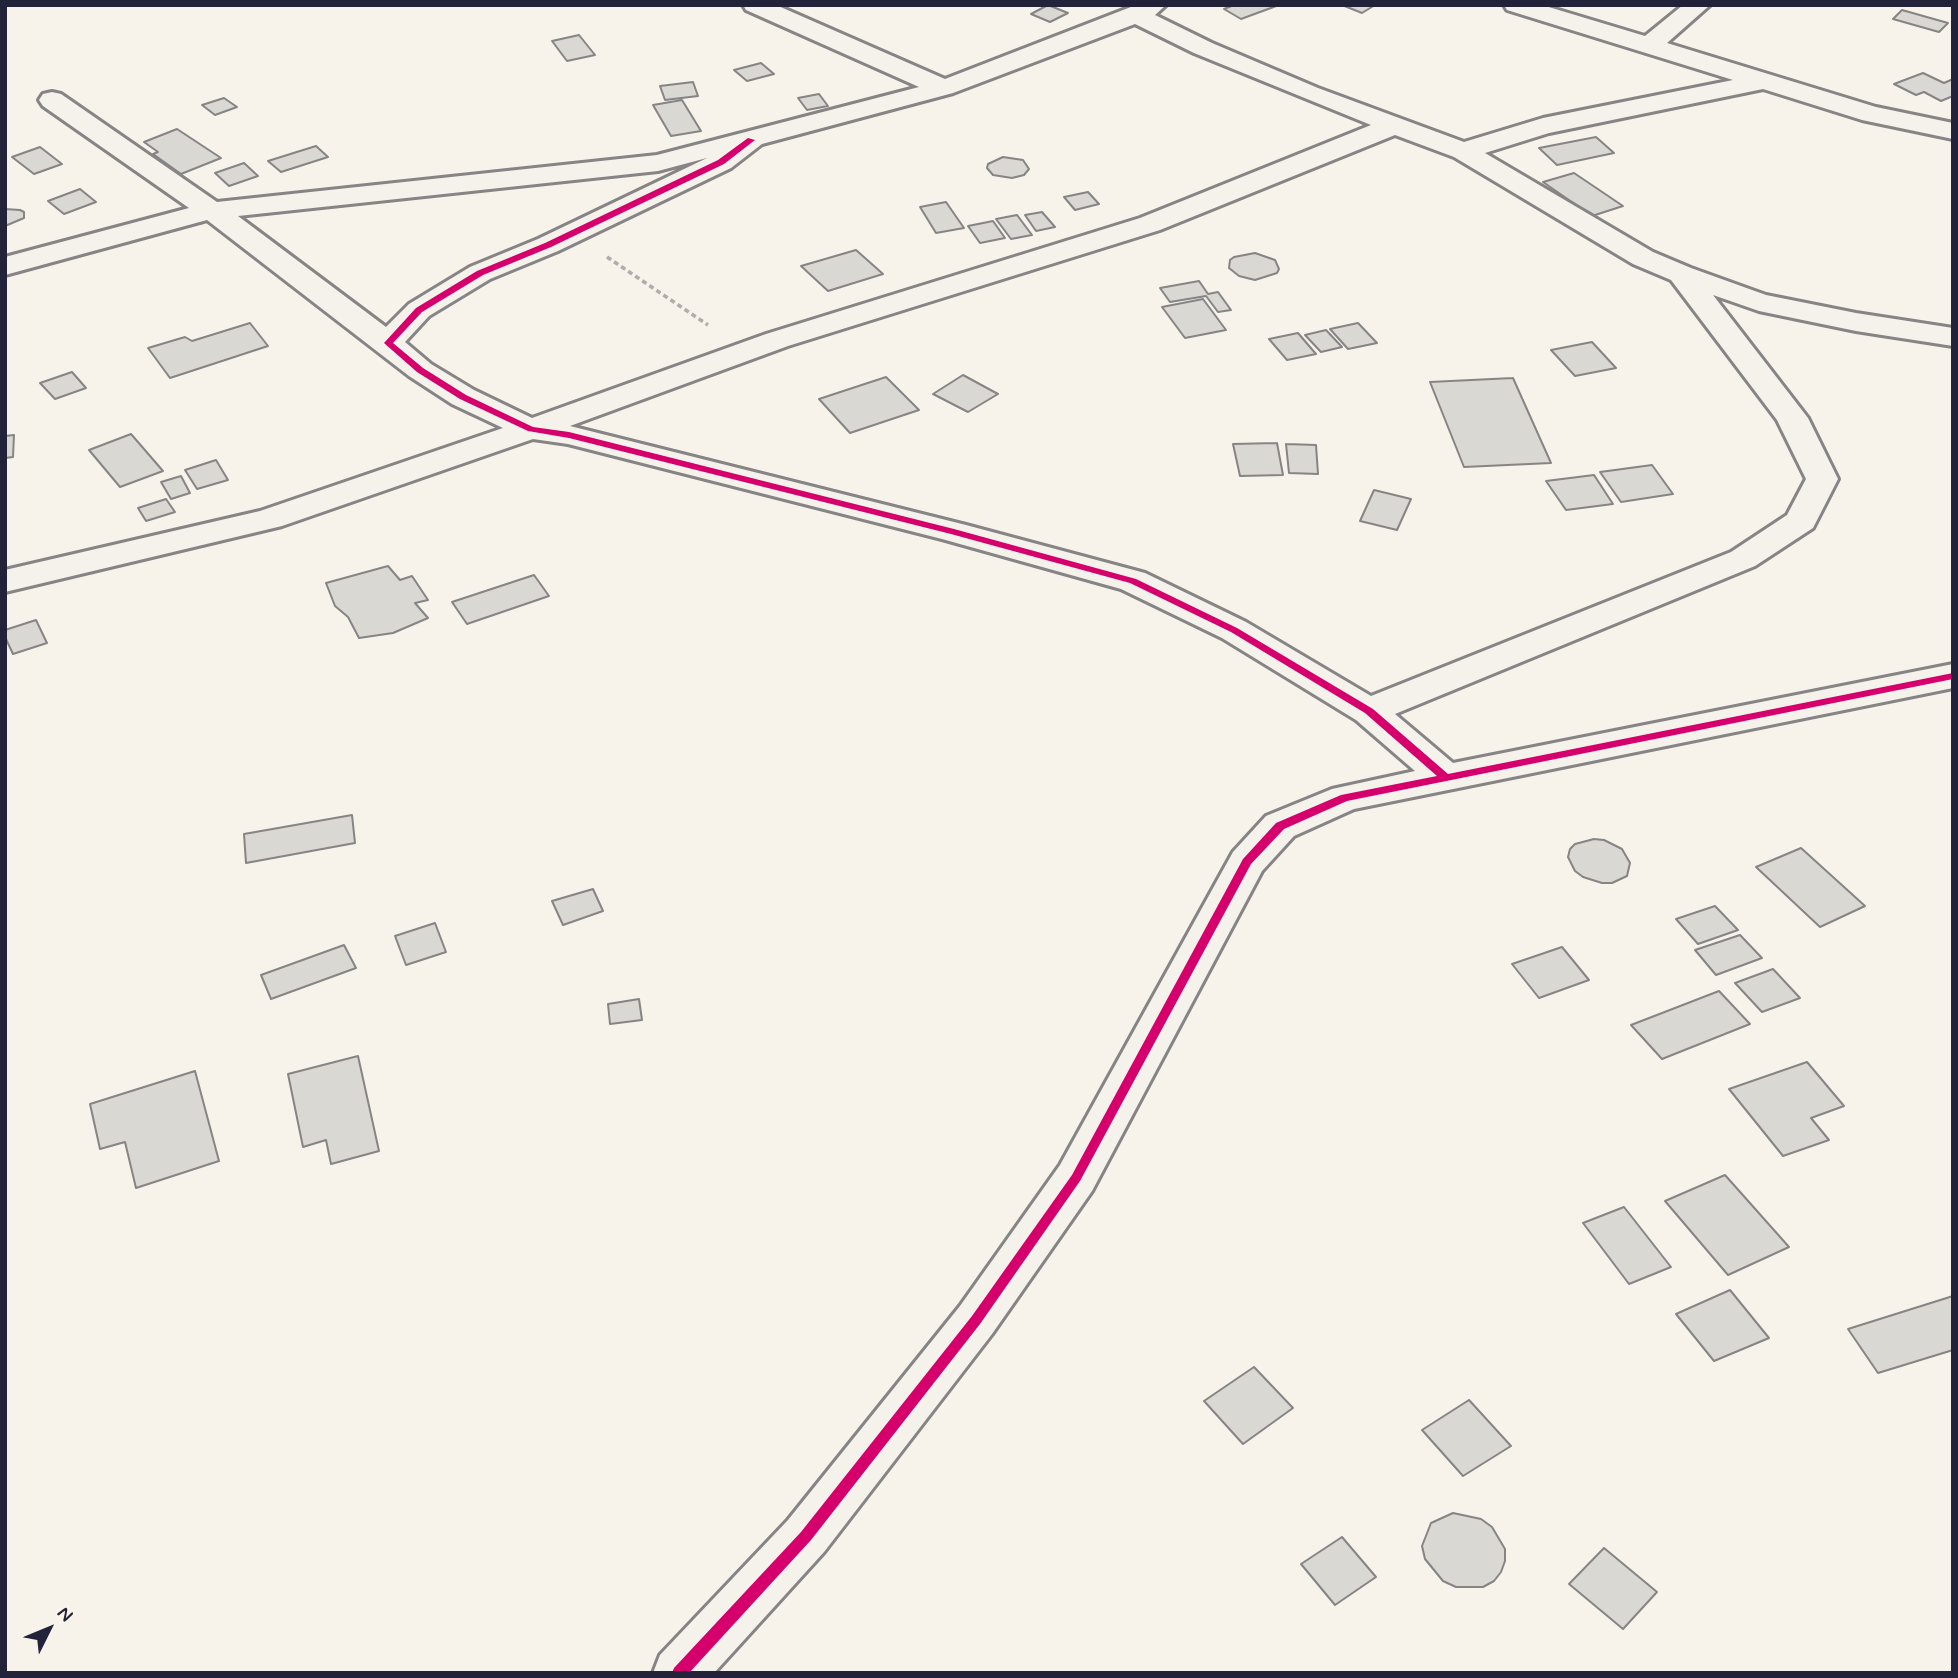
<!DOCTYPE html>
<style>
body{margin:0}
#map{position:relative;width:1958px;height:1678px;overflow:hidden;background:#f7f3ea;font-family:Mynerve,sans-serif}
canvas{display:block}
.frame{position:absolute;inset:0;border:7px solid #22223b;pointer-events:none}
.north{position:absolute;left:14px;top:1594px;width:70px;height:70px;-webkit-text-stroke:5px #fcf5e5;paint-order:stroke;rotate:47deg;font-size:19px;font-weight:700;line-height:28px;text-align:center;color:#22223b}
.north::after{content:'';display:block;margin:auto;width:24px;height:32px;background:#22223b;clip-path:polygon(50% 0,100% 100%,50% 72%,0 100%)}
</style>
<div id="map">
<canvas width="1958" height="1678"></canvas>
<div class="frame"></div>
<div class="north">N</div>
</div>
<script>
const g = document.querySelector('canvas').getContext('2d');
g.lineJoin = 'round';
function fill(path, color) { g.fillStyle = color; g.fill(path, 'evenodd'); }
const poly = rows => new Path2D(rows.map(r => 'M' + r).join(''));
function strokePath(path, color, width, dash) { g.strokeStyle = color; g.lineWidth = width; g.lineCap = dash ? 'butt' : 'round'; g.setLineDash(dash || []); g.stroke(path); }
const building = poly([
 [1048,5,1068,13,1050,22,1031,14,1048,5],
 [1234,5,1279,5,1241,19,1224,9,1234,5],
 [1342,5,1375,5,1362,13,1342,5],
 [1902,10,1948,23,1939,32,1893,19,1902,10],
 [579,35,595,55,567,61,552,41,579,35],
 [761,63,774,74,747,81,734,70,761,63],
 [1923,73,1944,83,1953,79,1953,96,1941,101,1924,92,1916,95,1894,84,1923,73],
 [693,82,698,96,665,100,660,86,693,82],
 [819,94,828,106,807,110,798,98,819,94],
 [224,98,237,107,215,115,202,105,224,98],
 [682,100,701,131,671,136,653,105,682,100],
 [177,129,221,158,181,174,153,154,158,152,144,142,177,129],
 [1596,137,1614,153,1557,165,1539,148,1596,137],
 [316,146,328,157,281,172,268,161,316,146],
 [40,147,62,164,34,174,12,157,40,147],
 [1003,157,1023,160,1029,169,1024,175,1012,178,993,175,987,168,988,164,1003,157],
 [244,163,258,176,229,186,215,173,244,163],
 [1574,173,1623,206,1592,216,1543,182,1574,173],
 [80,189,96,202,64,214,48,201,80,189],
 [1088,192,1099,204,1075,210,1064,197,1088,192],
 [946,202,964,228,936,233,920,207,946,202],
 [5,209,20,210,24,212,24,218,5,226,5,209],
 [1042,212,1055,227,1036,231,1025,215,1042,212],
 [1017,215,1032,235,1011,239,996,219,1017,215],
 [993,221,1005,238,980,243,968,226,993,221],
 [856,250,883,274,828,291,801,266,856,250],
 [1255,253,1275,260,1279,269,1277,273,1255,280,1239,276,1229,268,1230,260,1234,257,1255,253],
 [1199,281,1208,294,1218,292,1231,310,1218,312,1206,296,1170,302,1160,288,1199,281],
 [1203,299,1226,330,1185,338,1162,307,1203,299],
 [250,323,268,346,170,378,148,348,185,337,192,341,250,323],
 [1358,323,1377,343,1348,349,1330,329,1358,323],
 [1326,330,1342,347,1321,352,1305,335,1326,330],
 [1298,333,1316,354,1287,360,1269,339,1298,333],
 [1592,342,1616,368,1575,376,1551,350,1592,342],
 [72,372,86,388,55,399,40,383,72,372],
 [963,375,998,394,968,412,933,394,963,375],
 [886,377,919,410,850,433,819,399,886,377],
 [1513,378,1551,463,1464,467,1430,382,1513,378],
 [131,434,163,471,120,487,89,450,131,434],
 [14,435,13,457,5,458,5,436,14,435],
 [1277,443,1283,475,1240,476,1233,444,1277,443],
 [1286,444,1316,445,1318,474,1289,473,1286,444],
 [216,460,228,480,197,489,185,470,216,460],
 [1652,465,1673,494,1621,502,1600,472,1652,465],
 [1594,475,1613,504,1566,510,1546,481,1594,475],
 [181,476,190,493,171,499,161,482,181,476],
 [1374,490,1411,499,1397,530,1360,521,1374,490],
 [166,499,175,512,146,521,138,508,166,499],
 [388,566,400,580,412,576,428,600,415,603,428,618,393,633,359,638,348,617,335,606,326,583,388,566],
 [534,575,549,596,467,624,452,602,534,575],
 [36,620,47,643,13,654,5,637,5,630,36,620],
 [352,815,355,843,246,863,244,834,352,815],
 [1594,839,1604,840,1622,849,1630,863,1627,876,1612,883,1602,883,1583,877,1575,871,1568,857,1570,849,1575,844,1594,839],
 [1801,848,1865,906,1820,927,1756,867,1801,848],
 [593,889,603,911,563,925,552,901,593,889],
 [1715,906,1738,930,1698,944,1676,919,1715,906],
 [435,923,446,952,406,965,395,936,435,923],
 [1740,935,1762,958,1716,975,1695,950,1740,935],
 [344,945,356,968,271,999,261,975,344,945],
 [1562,947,1589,980,1539,998,1512,964,1562,947],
 [1773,969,1800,998,1762,1012,1735,983,1773,969],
 [1719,991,1750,1024,1662,1059,1631,1025,1719,991],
 [639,999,642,1020,610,1024,608,1004,639,999],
 [358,1056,379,1151,331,1164,326,1140,303,1147,288,1074,358,1056],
 [1807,1062,1844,1106,1811,1118,1829,1140,1783,1156,1729,1089,1807,1062],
 [195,1071,219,1161,136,1188,125,1142,100,1149,90,1104,195,1071],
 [1725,1175,1789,1247,1728,1275,1665,1201,1725,1175],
 [1624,1207,1671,1267,1629,1284,1583,1223,1624,1207],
 [1730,1290,1769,1338,1714,1361,1676,1314,1730,1290],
 [1953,1296,1953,1350,1878,1373,1848,1329,1953,1296],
 [1254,1367,1293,1408,1243,1444,1204,1401,1254,1367],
 [1469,1400,1511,1446,1463,1476,1422,1430,1469,1400],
 [1453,1513,1481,1519,1492,1527,1505,1549,1505,1561,1501,1572,1494,1581,1483,1587,1456,1587,1443,1581,1425,1559,1422,1546,1431,1523,1453,1513],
 [1342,1537,1376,1577,1335,1605,1301,1564,1342,1537],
 [1604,1548,1657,1592,1623,1629,1569,1584,1604,1548]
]);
fill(building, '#dad8d2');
strokePath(building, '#868485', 2);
const street = poly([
 [743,5,776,5,945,79,1136,5,1166,5,1155,15,1212,43,1318,88,1464,142,1543,118,1733,80,1507,10,1504,5,1542,5,1645,36,1683,5,1710,5,1667,43,1876,107,1953,123,1953,139,1862,120,1763,89,1549,133,1485,153,1653,252,1691,268,1766,295,1856,313,1953,328,1953,346,1856,331,1759,311,1713,295,1808,418,1838,479,1813,528,1755,566,1395,714,1453,763,1953,664,1953,688,1354,809,1294,836,1262,871,1092,1191,992,1334,824,1552,714,1673,653,1673,660,1655,788,1520,960,1306,1060,1165,1233,852,1266,816,1332,789,1415,771,1356,720,1222,638,1121,589,942,539,568,444,533,439,282,526,5,592,5,570,260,511,503,428,452,404,409,376,207,220,5,275,5,257,189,208,43,106,39,100,43,94,52,92,61,94,217,202,657,155,919,87,746,10,743,5],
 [1135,24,1194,53,1371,125,1140,218,766,334,532,418,474,390,431,364,405,342,429,316,490,279,558,251,731,168,762,144,953,93,1135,24],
 [1395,135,1454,157,1633,264,1671,280,1777,420,1806,479,1787,515,1731,552,1371,696,1246,622,1145,573,966,525,570,426,788,346,1160,230,1395,135],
 [707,158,538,239,470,267,409,304,386,327,238,216,658,171,707,158]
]);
strokePath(street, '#868485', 6);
strokePath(poly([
 [607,257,708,325]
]), '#b0aead', 3.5, [5, 3.5]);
fill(street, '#f5f2ec');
fill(poly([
 [748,138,755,140,724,164,551,247,483,275,422,312,393,343,423,368,466,395,533,427,569,432,954,529,1136,579,1237,628,1373,709,1448,774,1953,673,1953,679,1347,801,1284,829,1251,864,1080,1181,980,1324,811,1540,689,1673,672,1673,674,1668,801,1532,972,1316,1072,1175,1243,859,1276,823,1341,795,1437,776,1365,713,1231,632,1130,583,951,534,569,438,528,431,460,399,417,372,384,343,416,308,477,271,545,243,718,160,748,138]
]), '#d6006c');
</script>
